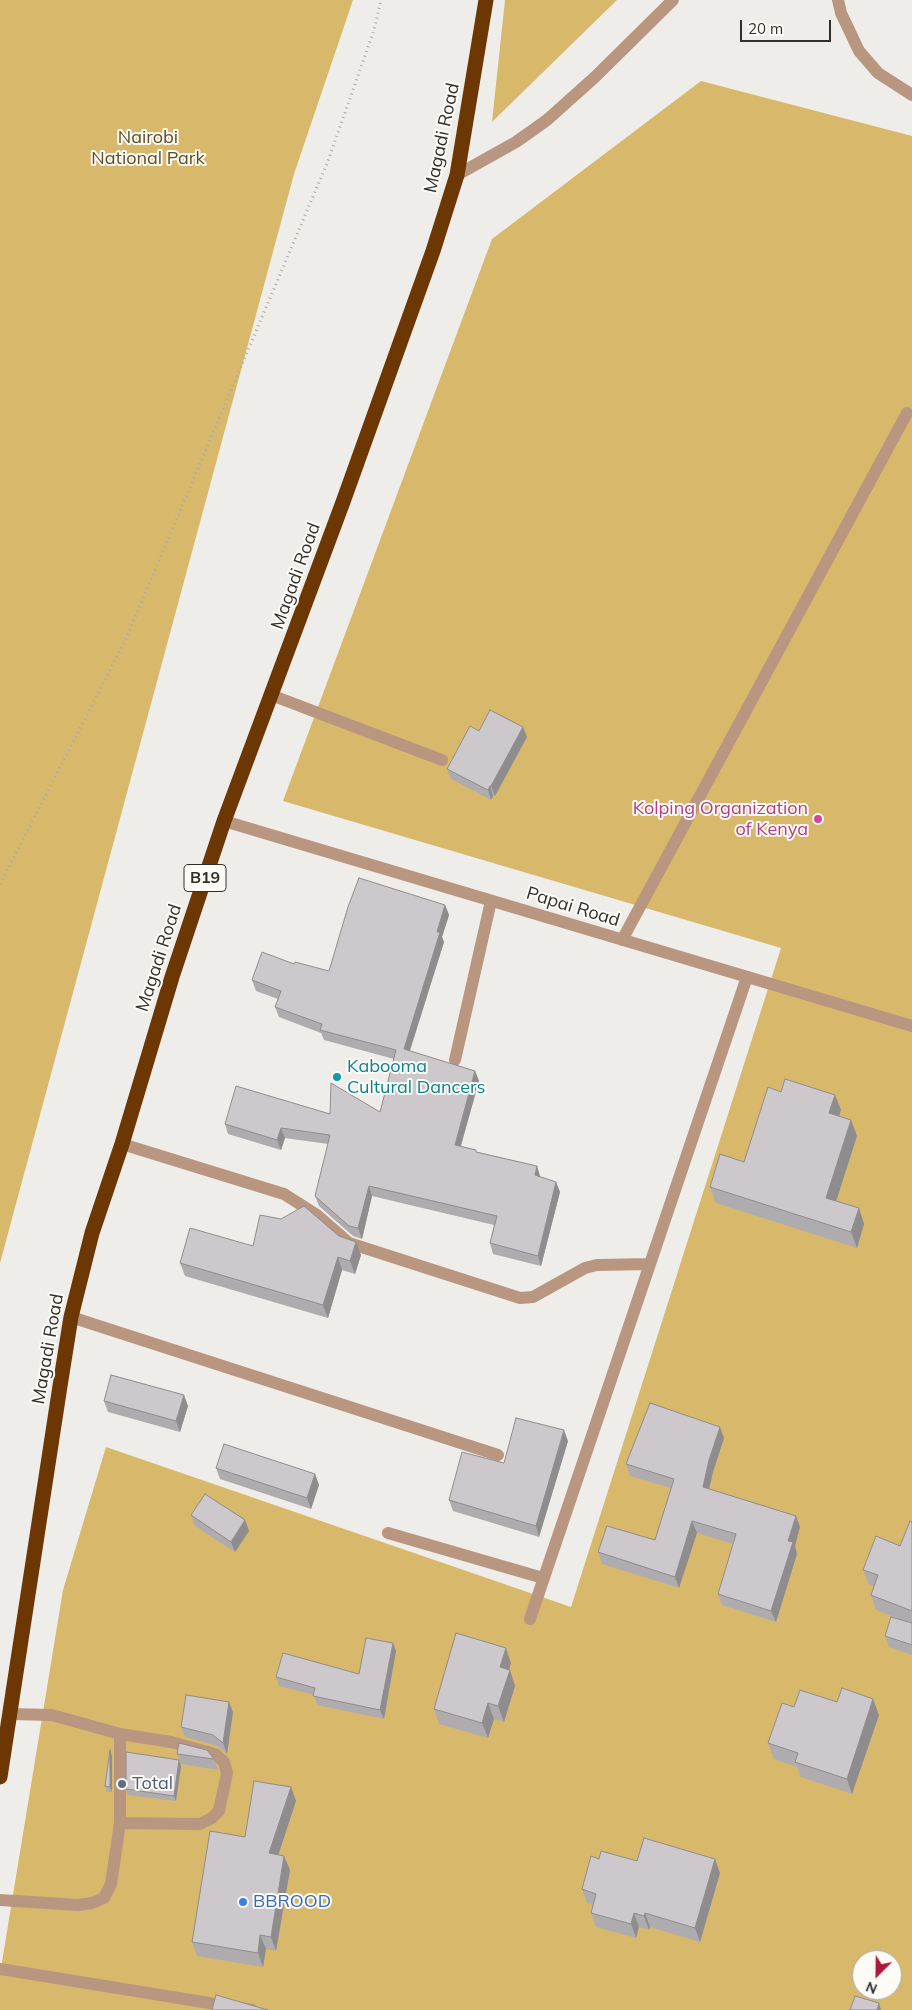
<!DOCTYPE html>
<style>
body{margin:0}
#map{position:relative;width:912px;height:2010px;overflow:hidden;background:#efede9;font-family:Mulish,sans-serif}
canvas{display:block}
.north{position:absolute;left:852px;top:1950px;width:50px;height:50px;box-sizing:border-box;background:#fcfbf6;border:1px solid #aaa9a6;border-radius:50%;rotate:203deg;font-size:14px;font-weight:700;line-height:20px;text-align:center;color:#2f2f2d}
.north::after{content:'';display:block;margin:auto;width:18px;height:22px;background:#ac173c;clip-path:polygon(50% 0,100% 100%,50% 72%,0 100%)}
.scale{position:absolute;left:740px;top:20px;width:91px;height:22px;box-sizing:border-box;border:2px solid #2f2f2d;border-top:0;padding-left:6px;font-size:15px;line-height:18px;white-space:nowrap;color:#2f2f2d;-webkit-text-stroke:4px #fcfbf6;paint-order:stroke}
</style>
<div id="map">
<canvas width="912" height="2010"></canvas>
<div class="north">N</div>
<div class="scale">20 m</div>
</div>
<script>
const g = document.querySelector('canvas').getContext('2d');
g.lineJoin = 'round';
function fill(path, color) { g.fillStyle = color; g.fill(path, 'evenodd'); }
const poly = rows => new Path2D(rows.map(r => 'M' + r).join(''));
function strokePath(path, color, width, dash) { g.strokeStyle = color; g.lineWidth = width; g.lineCap = dash ? 'butt' : 'round'; g.setLineDash(dash || []); g.stroke(path); }
function drawText(font, color, halo, rows, align = 'center') {
  g.font = font + ' Mulish,sans-serif'; g.lineWidth = 4; g.setLineDash([]); g.textBaseline = 'middle'; g.strokeStyle = halo; g.fillStyle = color; for (const [text, x, y, turn = 0] of rows) {
    g.save(); g.translate(x, y); g.rotate((+turn || 0) * Math.PI / 180); g.textAlign = isNaN(turn) ? turn : align; if (halo) g.strokeText(text, 0, 0); g.fillText(text, 0, 0); g.restore();
  }
}
fill(poly([
 [0,0,353,0,294,174,0,1263],
 [505,0,617,0,492,122],
 [701,81,912,136,912,2010,0,2010,0,1974,63,1590,106,1447,571,1607,781,948,283,801,492,239],
 [862,1960,892,1960,892,1990,862,1990]
]), '#d8b96b');
strokePath(poly([
 [0,884,125,641,328,161,374,30,381,0]
]), '#aaa9a5', 3, [1, 4]);
strokePath(poly([
 [271,695,442,760],
 [455,1060,491,901],
 [122,1144,284,1194,317,1215,349,1243,520,1298,533,1297,585,1268,597,1265,650,1264],
 [71,1317,498,1455],
 [388,1533,543,1578],
 [530,1619,747,977],
 [120,1823,200,1824,212,1818,219,1811,227,1773,224,1762,215,1754,171,1742,120,1734],
 [0,1900,78,1905,92,1903,104,1898,111,1884,120,1823,120,1734,52,1715,10,1714],
 [0,1969,252,2010]
]), '#b9967f', 12);
strokePath(poly([
 [838,0,841,13,859,51,878,73,912,95],
 [457,175,516,142,547,120,595,77,673,0],
 [224,821,912,1026],
 [622,940,907,413]
]), '#b9967f', 12);
strokePath(poly([
 [0,1777,60,1386,71,1317,92,1233,122,1144,172,977,224,821,343,502,433,251,457,175,486,0]
]), '#6d3703', 15);
fill(poly([
 [523,727,527,737,495,796,493,796,491,800,451,779,447,769,479,731],
 [445,905,449,915,442,937,444,942,410,1051,475,1071,479,1081,461,1146,477,1152,537,1166,540,1177,556,1182,560,1192,541,1266,493,1254,490,1243,494,1225,372,1196,362,1239,353,1236,319,1206,315,1196,328,1144,285,1138,281,1150,228,1134,225,1124,330,1114,380,1112,394,1059,324,1040,321,1033,279,1017,275,1007,278,999,256,991,252,980,294,964,329,971],
 [781,1092,835,1095,841,1110,839,1116,851,1120,857,1136,836,1201,859,1208,864,1224,857,1248,716,1203,710,1187,744,1162],
 [253,1246,361,1255,355,1274,342,1270,328,1318,185,1276,180,1263],
 [104,1401,188,1406,180,1432,108,1412],
 [724,1438,713,1472,709,1489,796,1516,800,1527,795,1546,797,1554,776,1622,722,1605,718,1594,733,1544,697,1533,679,1588,602,1564,598,1552,655,1540,671,1488,630,1476,626,1464],
 [568,1441,539,1537,453,1511,449,1500,504,1463],
 [216,1468,315,1474,319,1485,311,1509,220,1479],
 [191,1515,245,1520,249,1531,235,1552,195,1526],
 [912,1522,912,1655,889,1647,885,1636,899,1619,876,1610,871,1595,874,1587,869,1585,863,1570,900,1546],
 [393,1643,396,1651,384,1719,317,1705,314,1695,279,1686,276,1677,359,1674],
 [511,1663,509,1670,515,1686,504,1722,494,1719,488,1738,439,1724,434,1709],
 [229,1702,233,1712,227,1754,217,1746,185,1737,181,1727],
 [837,1702,879,1715,852,1794,801,1777,797,1767,774,1759,768,1743,794,1707],
 [110,1750,112,1756,112,1792,107,1792,105,1786],
 [177,1754,214,1759,218,1770,181,1764],
 [181,1766,176,1801,128,1795,126,1789],
 [291,1787,296,1801,278,1855,284,1856,290,1870,276,1951,266,1949,263,1967,197,1956,192,1942,245,1837],
 [599,1859,637,1861,720,1873,700,1942,650,1927,649,1930,639,1927,636,1938,596,1927,591,1913,593,1905,587,1903,582,1889]
]), '#afacaf');
fill(poly([
 [523,727,527,737,495,796,491,786],
 [490,786,493,796,491,800,488,790],
 [445,905,449,915,442,937,444,942,407,1059,404,1049],
 [475,1071,479,1081,458,1155,455,1145],
 [835,1095,841,1110,835,1129,829,1113],
 [851,1120,857,1136,832,1214,826,1198],
 [281,1128,285,1138,281,1150,277,1140],
 [537,1166,540,1176,538,1185,535,1175],
 [556,1182,560,1192,541,1266,538,1256],
 [369,1186,372,1196,362,1239,358,1228],
 [859,1208,864,1224,857,1248,851,1232],
 [356,1242,361,1255,355,1274,350,1261],
 [338,1257,342,1270,328,1318,323,1305],
 [184,1395,188,1406,180,1432,176,1421],
 [720,1427,724,1438,713,1472,707,1498,703,1487,709,1460],
 [564,1430,568,1441,539,1537,536,1526],
 [315,1474,319,1485,311,1509,307,1498],
 [796,1516,800,1527,795,1546,797,1554,776,1622,771,1611,788,1541],
 [245,1520,249,1531,235,1552,231,1542],
 [692,1521,697,1533,679,1588,675,1577],
 [393,1643,396,1651,384,1719,380,1710],
 [506,1648,511,1663,505,1683,500,1667],
 [510,1670,515,1686,504,1722,498,1706],
 [873,1699,879,1715,852,1794,847,1779],
 [229,1702,233,1712,227,1754,223,1743],
 [488,1703,494,1719,488,1738,482,1723],
 [110,1750,112,1756,112,1792,110,1787],
 [179,1760,181,1766,176,1801,174,1796],
 [291,1787,296,1801,274,1868,269,1853],
 [284,1856,290,1870,276,1951,271,1937],
 [715,1859,720,1873,700,1942,695,1928],
 [634,1913,639,1927,636,1938,631,1924],
 [645,1913,650,1927,649,1930,644,1916],
 [260,1935,266,1949,263,1967,258,1953],
 [879,2003,881,2010,877,2010]
]), '#8f8c8e');
const building = poly([
 [490,710,523,727,491,786,490,786,488,790,447,769,470,726,479,731,490,710],
 [359,878,445,905,437,932,440,932,404,1049,475,1071,455,1145,476,1150,476,1152,537,1166,535,1175,556,1182,538,1256,490,1243,497,1216,369,1186,358,1228,349,1226,315,1196,330,1135,281,1128,277,1140,225,1124,236,1086,330,1114,331,1083,380,1112,396,1050,320,1030,322,1024,275,1007,281,991,252,980,262,952,294,964,295,962,329,971,348,907,359,878],
 [785,1079,835,1095,829,1113,851,1120,826,1198,859,1208,851,1232,710,1187,720,1154,744,1162,768,1087,781,1092,785,1079],
 [304,1206,339,1236,356,1242,350,1261,338,1257,323,1305,180,1263,190,1228,253,1246,260,1215,281,1219,304,1206],
 [111,1375,184,1395,176,1421,104,1401,111,1375],
 [650,1403,720,1427,709,1460,703,1487,796,1516,788,1541,793,1542,771,1611,718,1594,736,1534,692,1521,675,1577,598,1552,607,1526,655,1540,674,1479,626,1464,650,1403],
 [516,1418,564,1430,536,1526,449,1500,462,1452,504,1463,516,1418],
 [224,1444,315,1474,307,1498,216,1468,224,1444],
 [205,1494,245,1520,231,1542,191,1515,205,1494],
 [910,1521,912,1522,912,1611,871,1595,878,1575,863,1570,876,1536,900,1546,910,1521],
 [891,1617,912,1623,912,1645,885,1636,891,1617],
 [456,1633,506,1648,500,1667,510,1670,498,1706,488,1703,482,1723,434,1709,456,1633],
 [366,1638,393,1643,380,1710,313,1696,315,1688,276,1677,283,1653,359,1674,366,1638],
 [842,1688,873,1699,847,1779,795,1762,798,1753,768,1743,782,1703,794,1707,800,1690,837,1702,842,1688],
 [186,1695,229,1702,223,1743,213,1735,181,1727,186,1695],
 [179,1743,207,1750,214,1759,177,1754,179,1743],
 [110,1750,110,1787,105,1786,110,1750],
 [126,1752,179,1760,174,1796,126,1789,126,1752],
 [254,1781,291,1787,269,1853,284,1856,271,1937,260,1935,258,1953,192,1942,210,1831,245,1837,254,1781],
 [644,1838,715,1859,695,1928,645,1913,644,1916,634,1913,631,1924,591,1913,596,1894,582,1889,591,1856,599,1859,601,1851,637,1861,644,1838],
 [216,1995,268,2010,212,2010,216,1995],
 [855,1996,879,2003,877,2010,850,2010,855,1996]
]);
fill(building, '#ccc8cb');
strokePath(building, '#8f8c8e', 1);
for (const [x, y, r, color] of [
 [818,819,5,"#d1479c"],
 [337,1077,5,"#0f9aa8"],
 [122,1784,5,"#5c6f8a"],
 [243,1902,5,"#3f7fe0"]
]) { const dot = new Path2D(); dot.arc(x, y, r, 0, 2 * Math.PI); g.fillStyle = color; g.fill(dot); strokePath(dot, '#fcfbf6', 2); }
for (const [x, y, w] of [
 [205,878,42]
]) { const box = new Path2D(); box.roundRect(x - w / 2, y - 13.5, w, 27, 4); g.fillStyle = '#fcfbf6'; g.fill(box); strokePath(box, '#2f2f2d', 1); }
drawText('bold 16px', '#2f2f2d', null, [
 ["B19",205,878]
]);
drawText('18px', '#5c4d26', '#fcfbf6', [
 ["Nairobi",148,138],
 ["National Park",148,159]
]);
drawText('18px', '#2f2f2d', '#fcfbf6', [
 ["Magadi Road",442,138,-78],
 ["Magadi Road",296,576,-70],
 ["Papai Road",573,907,17],
 ["Magadi Road",159,958,-72],
 ["Magadi Road",48,1349,-80]
]);
drawText('18px', '#b23c85', '#fcfbf6', [
 ["Kolping Organization",808,809],
 ["of Kenya",808,830]
], 'right');
drawText('18px', '#0d838f', '#fcfbf6', [
 ["Kabooma",347,1067],
 ["Cultural Dancers",347,1088]
], 'left');
drawText('18px', '#4e5e75', '#fcfbf6', [
 ["Total",132,1784]
], 'left');
drawText('18px', '#366cbe', '#fcfbf6', [
 ["BBROOD",253,1902]
], 'left');
</script>
